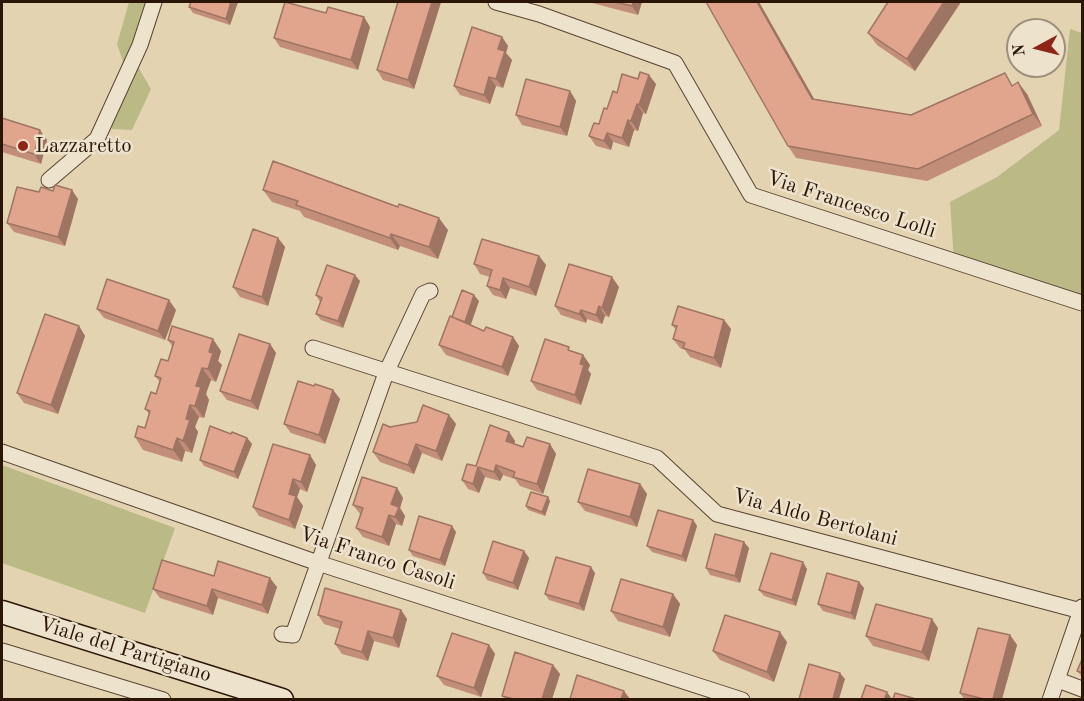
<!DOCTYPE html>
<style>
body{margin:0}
#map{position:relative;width:1084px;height:701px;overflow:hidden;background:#e4d3b1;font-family:"Old Standard TT",serif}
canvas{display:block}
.frame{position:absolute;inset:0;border:3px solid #2a1506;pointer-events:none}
.north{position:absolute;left:1006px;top:18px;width:60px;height:60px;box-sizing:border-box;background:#ede2cc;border:2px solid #9f907d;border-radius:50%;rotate:263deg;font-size:16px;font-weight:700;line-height:24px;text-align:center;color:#2a1506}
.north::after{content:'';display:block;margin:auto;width:21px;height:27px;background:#8f2418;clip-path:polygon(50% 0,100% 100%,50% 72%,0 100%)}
</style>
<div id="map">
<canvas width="1084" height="701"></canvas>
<div class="frame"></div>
<div class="north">N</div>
</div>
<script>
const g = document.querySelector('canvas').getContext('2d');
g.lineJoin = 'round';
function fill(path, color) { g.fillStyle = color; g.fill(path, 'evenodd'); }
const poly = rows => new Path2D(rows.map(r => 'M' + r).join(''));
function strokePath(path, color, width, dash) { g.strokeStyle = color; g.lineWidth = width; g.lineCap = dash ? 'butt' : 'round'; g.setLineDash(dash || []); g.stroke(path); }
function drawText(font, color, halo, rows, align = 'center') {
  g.font = font + ' "Old Standard TT",serif'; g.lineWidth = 5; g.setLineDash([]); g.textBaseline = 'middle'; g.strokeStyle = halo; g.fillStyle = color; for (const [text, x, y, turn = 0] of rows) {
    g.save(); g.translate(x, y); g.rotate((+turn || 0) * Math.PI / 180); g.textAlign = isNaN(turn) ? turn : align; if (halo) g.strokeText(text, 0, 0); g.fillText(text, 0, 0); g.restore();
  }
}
fill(poly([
 [129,2,154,2,134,60,151,89,132,130,112,129,109,113,127,73,117,44],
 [1070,29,1082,33,1082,303,954,261,950,202,997,177,1059,130],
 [2,465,175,528,145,613,2,563]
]), '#bbba87');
const minor = poly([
 [496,2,539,14,675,63,751,195,1082,303],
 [49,180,97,139,140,45,154,2],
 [313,348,657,458,717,514,1081,611],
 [2,452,318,563,742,700],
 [282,634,293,635,386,373,423,294,430,291],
 [2,651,163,700],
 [1058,680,1082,689],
 [1050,700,1082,607]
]);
const secondary = poly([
 [2,612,282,700]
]);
strokePath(minor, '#584431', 17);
strokePath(secondary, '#2a1506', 25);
strokePath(minor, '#ede2cc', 15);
strokePath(secondary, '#ede2cc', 22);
fill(poly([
 [191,2,238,2,230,25,193,13,189,7],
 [398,2,441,2,414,89,383,80,377,70],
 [588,2,642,2,638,15],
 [759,2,814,99,911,115,1013,85,1027,94,1042,126,927,181,796,158,788,146],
 [888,2,961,2,915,71,877,45,868,33],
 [326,13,364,17,370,27,358,70,280,47,274,38],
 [502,37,508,46,506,53,512,60,503,88,496,86,490,104,460,95,454,86],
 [656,84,646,114,643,113,638,131,634,130,629,147,613,142,611,150,596,146,589,136,599,124,617,93],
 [570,91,576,101,567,136,522,125,516,115],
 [2,118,47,140,41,164,2,152],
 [263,190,448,230,438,259,400,246,398,250,304,217,300,211,272,202],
 [39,192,78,199,65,246,14,232,7,223],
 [278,238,285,247,268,306,240,297,233,287],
 [539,256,546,265,536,296,510,288,506,299,493,295,487,286,490,277,480,274,474,264],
 [360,281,343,328,321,320,316,314,320,302,316,295],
 [619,287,609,317,605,316,602,324,587,319,586,323,561,315,555,306],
 [479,301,470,325,484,331,513,337,519,346,508,376,446,355,439,345,452,317],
 [97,309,176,310,165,340,104,318],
 [724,320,731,329,721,368,690,357,685,350,680,348,673,339,676,330,672,325],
 [79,326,85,336,58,414,24,403,17,393],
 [168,340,221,351,218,361,222,365,216,382,211,380,207,389,206,394,209,400,204,418,199,417,196,424,195,427,198,432,192,453,185,451,182,462,143,450,135,437,145,428,149,414,145,409,156,394,160,382,155,376,168,361,172,346],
 [270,344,276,353,258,410,227,400,220,391],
 [573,352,583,355,590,365,588,370,591,374,581,405,537,390,531,381],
 [314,386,333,390,340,399,325,444,291,433,284,424],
 [449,415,456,424,442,461,422,453,414,474,380,462,373,452,390,427],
 [509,432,515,441,514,444,523,447,550,444,556,454,543,494,520,486,515,479,503,475,500,481,485,477,479,493,468,489,462,480,476,466],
 [231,434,247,438,252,444,238,479,204,466,200,460],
 [310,455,316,465,307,492,300,489,297,497,303,506,295,529,259,516,253,507],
 [640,484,647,494,637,527,585,511,578,502],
 [397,488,403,498,400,508,405,516,402,526,396,524,389,546,363,537,356,528,360,514,353,505],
 [550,501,545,516,528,510,526,506],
 [693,520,697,526,686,562,652,552,647,546],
 [456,532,445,566,413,556,409,550],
 [749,548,740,583,710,575,706,568],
 [524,551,529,558,518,590,487,580,483,573],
 [807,569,796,606,764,596,759,590],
 [595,573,584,611,549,600,545,594],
 [214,576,277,587,268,614,218,598,213,615,160,598,153,589],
 [859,582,864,588,855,620,823,611,818,604],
 [673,594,680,604,670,637,618,621,611,611],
 [401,610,407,619,399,648,374,641,368,661,342,654,335,644,340,629,324,624,318,615],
 [938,628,929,661,873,646,866,636],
 [1010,635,1017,645,1002,699,964,699,960,693],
 [787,642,774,682,720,660,713,651],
 [489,645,495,654,481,697,444,685,437,676],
 [1083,657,1083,678,1077,671],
 [553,665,560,674,552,699,505,699,502,696]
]), '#c28e7a');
fill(poly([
 [231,2,238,2,230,25,226,19],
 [432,2,441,2,414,89,408,80],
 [633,2,642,2,638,15,632,6],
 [757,2,759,2,821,111,812,99],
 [944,2,961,2,915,71,907,59],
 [364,17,370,27,358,70,351,60],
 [502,37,508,46,506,53,512,60,503,88,496,79,498,49],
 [649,75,656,84,646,114,639,105],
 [489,77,496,86,490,104,484,95],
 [1018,82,1027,94,1042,126,1033,114],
 [570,91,576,101,567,136,560,127],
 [637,104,643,113,638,131,631,121],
 [628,120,634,130,629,147,622,138],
 [40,130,47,140,41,164,34,154],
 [607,133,613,142,611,150,604,141],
 [72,190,78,199,65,246,58,237],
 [439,218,448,230,438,259,429,247],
 [391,234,400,246,398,250,390,238],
 [278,238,285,247,268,306,262,297],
 [539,256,546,265,536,296,529,287],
 [355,275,360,281,343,328,338,321],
 [612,277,619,287,609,317,602,308],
 [503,278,510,288,506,299,500,290],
 [474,295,479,301,469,330,464,323],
 [169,300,176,310,165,340,158,331],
 [599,306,605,316,602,324,596,315],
 [581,310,587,319,586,323,579,314],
 [724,320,731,329,721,368,714,358],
 [79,326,85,336,58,414,51,405],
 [513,337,519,346,508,376,502,367],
 [213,339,221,351,218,361,222,365,216,382,208,369,209,352],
 [270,344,276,353,258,410,251,401],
 [583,355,590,365,588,370,591,374,581,405,575,395,580,364],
 [202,368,211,380,206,394,209,400,204,418,195,406,196,386],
 [333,390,340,399,325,444,319,435],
 [190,405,199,417,195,427,198,432,192,453,183,441,186,419],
 [449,415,456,424,442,461,436,451],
 [509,432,515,441,512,451,506,441],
 [177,438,185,451,182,462,173,450],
 [247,438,252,444,238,479,234,472],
 [416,444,422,453,414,474,408,465],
 [550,444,556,454,543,494,537,484],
 [310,455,316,465,307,492,301,482],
 [496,465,503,475,500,481,494,472],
 [478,467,485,477,479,493,473,484],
 [293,479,300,489,297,497,303,506,295,529,289,520,289,494],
 [640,484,647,494,637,527,630,517],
 [397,488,403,498,400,508,405,516,402,526,395,517,391,504],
 [548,497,550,501,545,516,542,512],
 [389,515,396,524,389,546,382,537],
 [693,520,697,526,686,562,682,556],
 [452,526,456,532,445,566,440,560],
 [744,542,749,548,740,583,735,576],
 [524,551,529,558,518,590,513,583],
 [803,562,807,569,796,606,792,600],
 [591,567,595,573,584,611,579,604],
 [270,578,277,587,268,614,262,605],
 [859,582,864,588,855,620,851,613],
 [212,589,218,598,213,615,207,606],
 [673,594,680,604,670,637,663,627],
 [401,610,407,619,399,648,393,638],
 [932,619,938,628,929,661,922,652],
 [368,631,374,641,368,661,362,652],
 [780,632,787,642,774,682,767,672],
 [1010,635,1017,645,1002,699,993,699],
 [489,645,495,654,481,697,474,688],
 [553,665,560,674,552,699,542,699],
 [840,673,845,679,839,699,833,699],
 [624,691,630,699,621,699],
 [887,692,892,699,886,699,885,698]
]), '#9e7463');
const building = poly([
 [191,2,231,2,226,19,189,7,191,2],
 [285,2,326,13,328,7,364,17,351,60,274,38,285,2],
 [398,2,432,2,408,80,377,70,398,2],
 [615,2,633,2,632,6,615,2],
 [706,2,757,2,812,99,911,115,1005,73,1012,86,1018,82,1033,114,918,169,788,146,706,2],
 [888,2,944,2,907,59,868,33,888,2],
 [472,27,502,37,498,49,505,51,496,79,489,77,484,95,454,86,472,27],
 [640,72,649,75,639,105,637,104,631,121,628,120,622,138,607,133,604,141,589,136,594,123,599,124,604,108,607,109,613,91,617,93,622,74,638,79,640,72],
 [526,79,570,91,560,127,516,115,526,79],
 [2,118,40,130,34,154,2,144,2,118],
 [273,161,398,207,399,204,439,218,429,247,391,234,390,238,296,205,298,201,263,190,273,161],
 [55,185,72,190,58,237,7,223,17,187,39,192,41,187,53,191,55,185],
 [253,229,278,238,262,297,233,287,253,229],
 [482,239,539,256,529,287,503,278,500,290,487,286,492,270,474,264,482,239],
 [569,264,612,277,602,308,599,306,596,315,581,310,579,314,555,306,569,264],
 [327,265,355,275,338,321,316,314,322,298,316,295,327,265],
 [107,279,169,300,158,331,97,309,107,279],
 [462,290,474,295,465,322,452,317,462,290],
 [678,306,724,320,714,358,683,348,685,343,673,339,677,326,672,325,678,306],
 [45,314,79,326,51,405,17,393,45,314],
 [450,316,484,331,486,327,513,337,502,367,439,345,450,316],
 [172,326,213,339,209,352,213,353,208,369,202,368,196,386,201,387,195,406,190,405,186,419,190,420,183,441,177,438,173,450,135,437,138,426,145,428,150,411,145,409,151,392,156,394,161,378,155,376,161,359,168,361,174,342,168,340,172,326],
 [239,334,270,344,251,401,220,391,239,334],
 [545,339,569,347,568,350,583,355,580,364,584,365,575,395,531,381,545,339],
 [298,381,314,386,315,384,333,390,319,435,284,424,298,381],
 [423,405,449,415,436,451,416,444,408,465,373,452,383,424,390,427,417,422,423,405],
 [490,425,509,432,506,441,523,447,527,437,550,444,537,484,513,477,515,472,496,465,494,472,478,467,473,484,462,480,467,464,476,466,490,425],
 [210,426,231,434,232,432,247,438,234,472,200,460,210,426],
 [273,444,310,455,301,482,293,479,289,494,296,496,289,520,253,507,273,444],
 [588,469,640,484,630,517,578,502,588,469],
 [362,477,397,488,391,504,399,507,395,517,389,515,382,537,356,528,363,508,353,505,362,477],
 [531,492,548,497,542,512,526,506,531,492],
 [658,510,693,520,682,556,647,546,658,510],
 [419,516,452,526,440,560,409,550,419,516],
 [715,534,744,542,735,576,706,568,715,534],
 [493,541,524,551,513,583,483,573,493,541],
 [771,553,803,562,792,600,759,590,771,553],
 [556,557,591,567,579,604,545,594,556,557],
 [162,560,214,576,218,561,270,578,262,605,212,589,207,606,153,589,162,560],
 [827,573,859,582,851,613,818,604,827,573],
 [621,579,673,594,663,627,611,611,621,579],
 [325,588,401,610,393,638,368,631,362,652,335,644,342,622,318,615,325,588],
 [876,604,932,619,922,652,866,636,876,604],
 [725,615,780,632,767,672,713,651,725,615],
 [978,628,1010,635,993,699,984,699,960,693,978,628],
 [452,633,489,645,474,688,437,676,452,633],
 [515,652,553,665,542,699,514,699,502,696,515,652],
 [1083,657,1083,673,1077,671,1083,657],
 [809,664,840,673,833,699,799,699,809,664],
 [577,675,624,691,621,699,570,699,577,675],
 [866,685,887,692,885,698,888,699,861,699,866,685],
 [895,693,916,699,893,699,895,693]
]);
fill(building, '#e1a58e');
strokePath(building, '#9e7463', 1.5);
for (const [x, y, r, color] of [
 [23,146,6,"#8f2418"]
]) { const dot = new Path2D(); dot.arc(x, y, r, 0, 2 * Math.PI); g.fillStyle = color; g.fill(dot); strokePath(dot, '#ede2cc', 2); }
drawText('21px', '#2a1506', '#ede2cc', [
 ["Lazzaretto",35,146]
], 'left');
drawText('21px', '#2a1506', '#ede2cc', [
 ["Via Francesco Lolli",851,205,18],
 ["Via Aldo Bertolani",815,518,15],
 ["Via Franco Casoli",377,559,18],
 ["Viale del Partigiano",125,650,17]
]);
</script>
